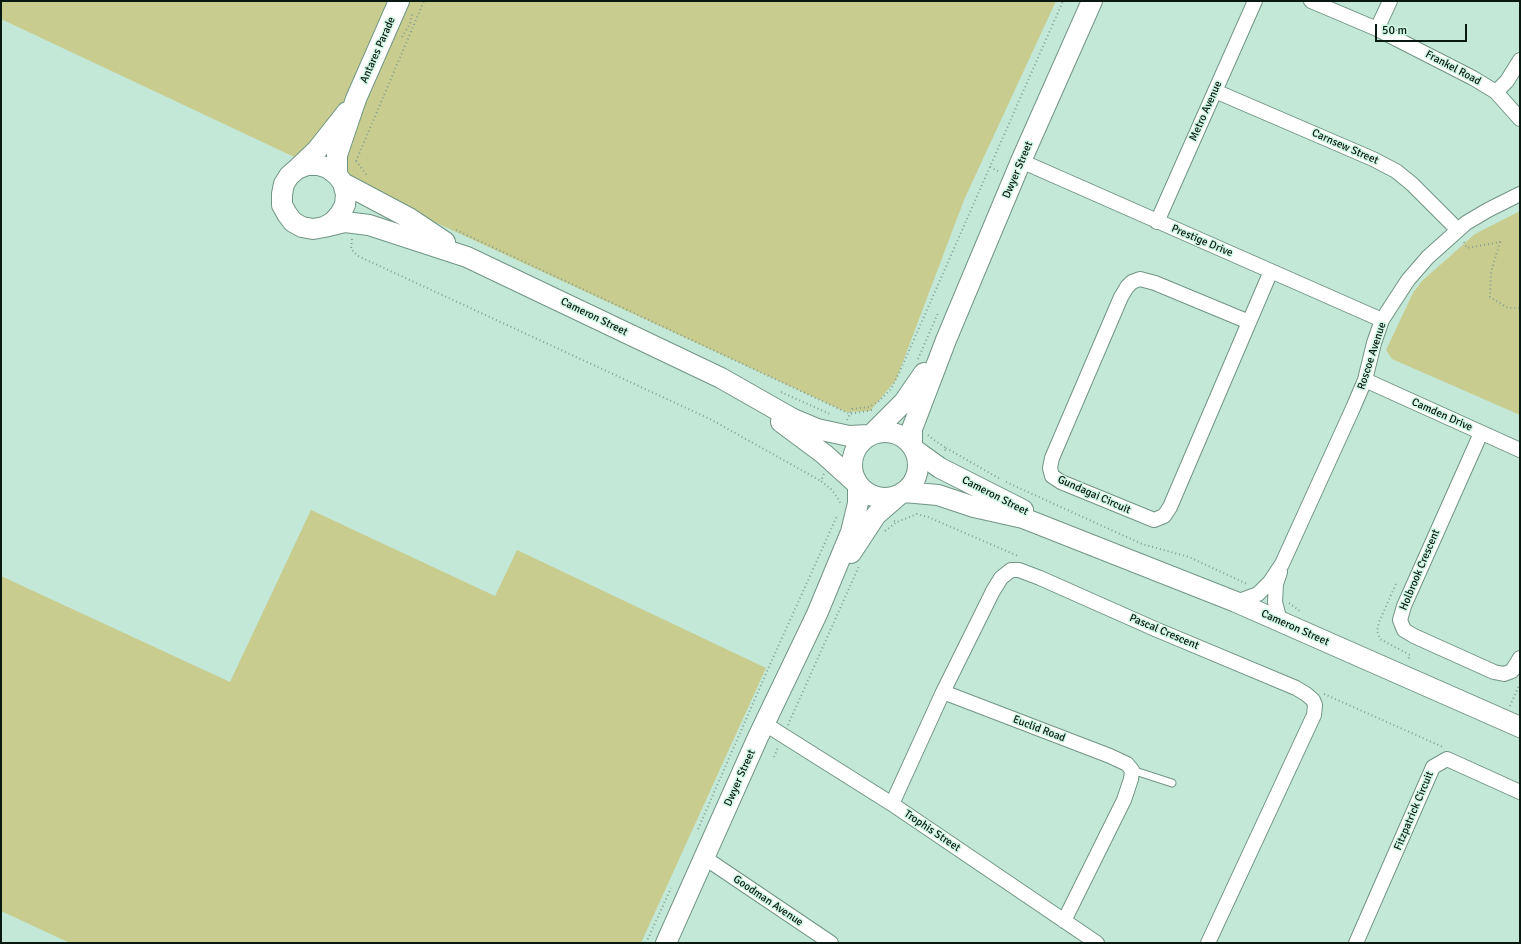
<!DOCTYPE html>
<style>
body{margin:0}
#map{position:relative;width:1521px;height:944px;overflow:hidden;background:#c3e8d7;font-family:Signika,sans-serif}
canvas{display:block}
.frame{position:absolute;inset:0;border:2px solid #0a1812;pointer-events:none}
.scale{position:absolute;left:1375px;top:24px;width:92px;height:18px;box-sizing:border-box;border:2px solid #0a1812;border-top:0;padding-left:5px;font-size:12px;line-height:14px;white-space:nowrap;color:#0a1812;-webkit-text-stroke:3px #d0f6e4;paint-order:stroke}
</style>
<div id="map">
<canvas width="1521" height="944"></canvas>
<div class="frame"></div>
<div class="scale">50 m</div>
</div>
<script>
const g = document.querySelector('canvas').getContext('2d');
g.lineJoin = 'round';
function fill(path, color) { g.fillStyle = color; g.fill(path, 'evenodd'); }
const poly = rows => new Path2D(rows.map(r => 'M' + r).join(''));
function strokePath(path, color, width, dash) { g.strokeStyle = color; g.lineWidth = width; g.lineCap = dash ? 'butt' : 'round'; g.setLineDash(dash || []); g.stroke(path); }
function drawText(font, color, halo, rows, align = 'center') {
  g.font = font + ' Signika,sans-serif'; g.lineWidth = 3; g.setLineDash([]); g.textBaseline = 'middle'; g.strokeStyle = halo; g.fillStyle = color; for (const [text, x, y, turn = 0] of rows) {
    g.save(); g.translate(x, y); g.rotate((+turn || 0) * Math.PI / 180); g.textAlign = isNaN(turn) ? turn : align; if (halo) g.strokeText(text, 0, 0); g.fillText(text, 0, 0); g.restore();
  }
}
fill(poly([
 [1,1,1056,1,964,200,896,380,870,411,846,412,324,171,1,19],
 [1520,211,1520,415,1392,359,1386,350,1413,293,1422,281,1475,234],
 [311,510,495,596,517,550,766,668,641,943,70,943,1,911,1,576,230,682]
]), '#c8cc8e');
const lane = poly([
 [1132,770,1172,783]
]);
const street = poly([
 [1311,1,1377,29,1473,78,1496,92,1520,119],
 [1377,29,1390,1],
 [1215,91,1373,159,1396,171,1412,184,1458,230],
 [1496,92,1507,81,1520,60],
 [1021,161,1382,320],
 [1157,222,1255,1],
 [1249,322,1155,283,1140,279,1132,282,1127,287,1121,297,1052,458,1050,468,1052,476,1061,482,1154,520,1164,516,1170,507,1271,271],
 [1365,380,1520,450],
 [1481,433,1404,606,1400,620,1404,630,1414,636,1494,672,1504,674,1512,671,1520,658],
 [1280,572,1276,584,1275,602,1280,621],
 [1236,602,1258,594,1270,582,1282,564,1353,408,1365,380,1374,343,1382,320,1408,280,1428,257,1466,223,1488,210,1520,194],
 [943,692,1110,756,1127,764,1132,770,1131,779,1124,800,1064,921],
 [765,724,892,804,1097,943],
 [892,804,943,692,993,591,1001,578,1011,570,1019,570,1040,578,1155,629,1296,688,1306,694,1313,700,1315,705,1314,715,1208,943],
 [705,858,831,943],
 [1356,943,1433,767,1447,759,1520,792]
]);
const secondary = poly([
 [297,169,317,150,347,112],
 [337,175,337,155,356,99,399,1],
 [343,183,409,218,445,242],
 [324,227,333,222,340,214,345,205,346,194,343,183,337,175,328,168,318,165,307,165,297,169,289,176,284,184,282,194,282,205,287,214,293,222,302,227,313,229,324,227,345,222,369,225,467,257,721,378,793,419,817,429,849,436,869,435],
 [781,422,824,454,856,483],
 '852 465a33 33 0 1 1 66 0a33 33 0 1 1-66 0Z',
 [872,434,904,402,924,373],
 [912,445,912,429,946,340,1021,161,1092,1],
 [915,450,940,468,1023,510],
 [904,492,938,495,974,507,1023,518,1236,602,1520,727],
 [851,553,876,515,899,495],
 [666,943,758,737,817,614,851,532,858,503,858,485]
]);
strokePath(lane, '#719585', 9);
strokePath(street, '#719585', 16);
strokePath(secondary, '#719585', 22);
strokePath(poly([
 [402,37,410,24,412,14],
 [356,161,424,1],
 [356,161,368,177],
 [990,167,1000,172],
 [456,230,850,414,872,410],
 [352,239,351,249,358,256,710,419,821,481],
 [1464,242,1467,248,1500,242,1491,272,1490,297,1508,308,1520,308],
 [918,359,938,313],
 [781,392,830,414],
 [847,420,852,409,869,407,879,401,891,389,900,371,1063,1],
 [928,435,934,440,946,448,944,453],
 [946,448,1000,479],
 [824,474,821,481,832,490,839,500,841,505],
 [1006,482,1142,544,1189,557,1247,584],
 [894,521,897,522,917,514,928,517,1018,556],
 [885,531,897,522],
 [1396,584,1379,622,1377,631,1380,639,1410,655,1408,660],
 [1289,603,1301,612],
 [1324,694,1443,747],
 [1510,706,1520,683],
 [788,725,859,566],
 [774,757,778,747],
 [698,829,768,669,837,516],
 [646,943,671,888]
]), '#83a093', 2, [1, 3]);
strokePath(lane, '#fff', 7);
strokePath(street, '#fff', 14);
strokePath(secondary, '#fff', 20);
drawText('11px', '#0a1812', '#d0f6e4', [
 ["Antares Parade",378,50,-66],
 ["Frankel Road",1453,68,28],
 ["Metro Avenue",1206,111,-66],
 ["Carnsew Street",1345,147,24],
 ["Dwyer Street",1018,170,-67],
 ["Prestige Drive",1202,241,23],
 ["Cameron Street",594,317,26],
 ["Roscoe Avenue",1372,356,-72],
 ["Camden Drive",1442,415,24],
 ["Gundagai Circuit",1094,495,24],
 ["Cameron Street",995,496,27],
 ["Holbrook Crescent",1420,570,-67],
 ["Cameron Street",1295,628,24],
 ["Pascal Crescent",1164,632,23],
 ["Euclid Road",1039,729,21],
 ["Dwyer Street",740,778,-66],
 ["Fitzpatrick Circuit",1414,811,-67],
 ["Trophis Street",932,831,34],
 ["Goodman Avenue",768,901,34]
]);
</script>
